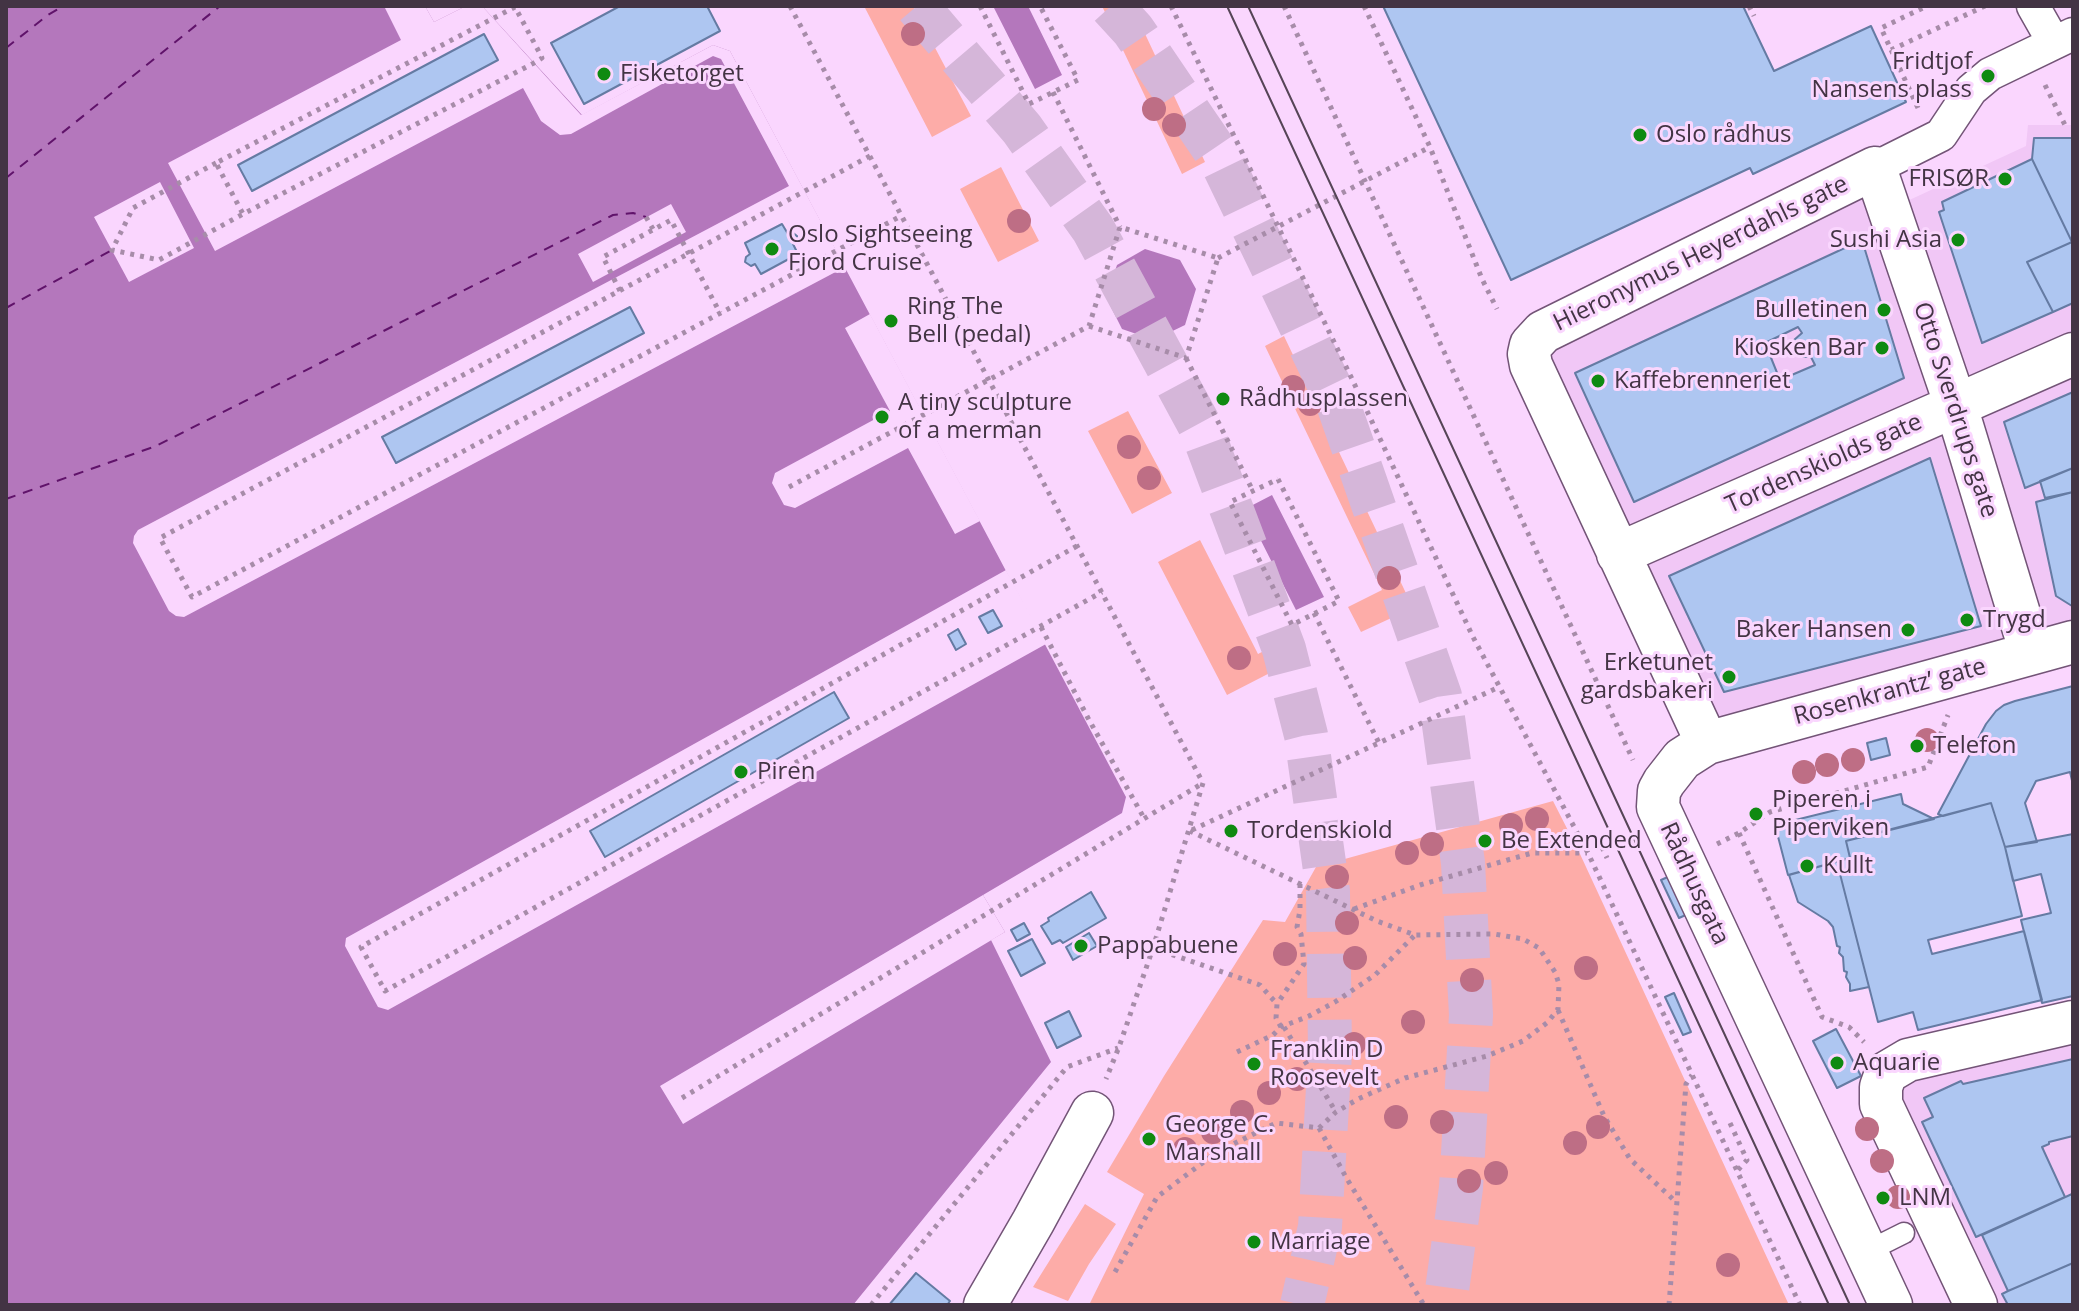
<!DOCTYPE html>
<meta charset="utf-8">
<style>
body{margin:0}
#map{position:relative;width:2079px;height:1311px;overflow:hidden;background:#fad6fe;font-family:"Open Sans",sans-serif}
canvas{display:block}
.frame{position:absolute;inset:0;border:8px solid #433444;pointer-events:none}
</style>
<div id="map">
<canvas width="2079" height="1311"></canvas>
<div class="frame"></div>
</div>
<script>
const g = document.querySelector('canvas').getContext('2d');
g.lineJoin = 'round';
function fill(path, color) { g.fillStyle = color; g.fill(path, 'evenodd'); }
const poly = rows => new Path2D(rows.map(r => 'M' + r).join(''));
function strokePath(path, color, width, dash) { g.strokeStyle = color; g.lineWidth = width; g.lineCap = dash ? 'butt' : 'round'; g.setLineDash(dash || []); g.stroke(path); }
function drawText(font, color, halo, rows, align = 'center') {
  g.font = font + ' "Open Sans",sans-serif'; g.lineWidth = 6; g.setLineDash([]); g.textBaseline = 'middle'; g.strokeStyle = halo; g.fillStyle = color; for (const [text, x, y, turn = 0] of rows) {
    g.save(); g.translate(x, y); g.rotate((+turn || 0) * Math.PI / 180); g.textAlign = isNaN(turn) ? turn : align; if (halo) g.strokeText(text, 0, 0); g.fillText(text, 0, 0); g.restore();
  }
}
fill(poly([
 [2028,125,2073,125,2073,642,1707,743,1531,345,1875,168,1890,209,2026,146],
 [2073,1022,2073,1305,1976,1305,1886,1073]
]), '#f1c7f6');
fill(poly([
 [864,6,913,6,971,116,932,137],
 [1102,6,1132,6,1205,162,1182,174],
 [1001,167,1039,241,998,262,960,189],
 [1284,336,1413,608,1361,632,1348,607,1382,590,1265,346],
 [1128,411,1172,493,1132,514,1088,431],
 [1200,540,1258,654,1287,639,1297,659,1227,695,1158,562],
 [1553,801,1580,854,1789,1305,1089,1305,1144,1194,1107,1172,1164,1076,1263,920,1285,922,1316,867],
 [1085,1204,1116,1224,1089,1264,1068,1301,1033,1287]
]), '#fdaca8');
fill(poly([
 [6,6,425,6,434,22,466,6,482,6,582,115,713,45,730,51,1126,797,1122,813,983,895,1005,932,991,940,1051,1062,853,1305,6,1305],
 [993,6,1028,6,1062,75,1035,89],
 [1145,249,1180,260,1196,289,1185,325,1154,340,1122,329,1106,297,1117,265],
 [1272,495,1324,597,1296,610,1245,509]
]), '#b477bc');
fill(poly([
 [384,6,425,6,434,22,466,6,482,6,581,115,713,45,730,51,845,267,184,617,176,616,169,611,133,543,134,536,138,530,789,186,721,59,713,56,571,134,560,135,541,121,523,88,215,251,168,163,401,40],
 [160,182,194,248,129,282,94,217],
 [671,204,686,232,593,282,578,254],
 [870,314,980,521,955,534,908,448,795,508,784,505,772,483,775,473,890,411,845,328],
 [1006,570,1046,644,388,1010,378,1007,345,946,346,938],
 [983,895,1005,932,683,1124,660,1086]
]), '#fad6fe');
strokePath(poly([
 [6,48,48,15,63,6],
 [6,178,220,6],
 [6,308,112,250],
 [6,499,156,446,613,215,633,213,646,217]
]), '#60136a', 2, [10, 8]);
const building = poly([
 [620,6,707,6,720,31,584,104,551,43,620,6],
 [1383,6,1743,6,1774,71,1871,26,1906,102,1753,174,1750,168,1511,280,1383,6],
 [484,34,498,60,252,191,238,165,484,34],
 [2034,138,2073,138,2072,242,2032,159,2034,138],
 [2032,159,2072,242,2027,262,2053,312,1982,343,1939,212,1944,210,1942,202,2032,159],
 [782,224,788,234,792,232,797,236,797,241,793,244,798,254,761,274,755,264,751,266,745,262,746,257,750,254,745,243,782,224],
 [1862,240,1904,378,1634,502,1575,373,1862,240],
 [1798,327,1802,333,1794,340,1794,350,1801,357,1811,357,1815,365,1780,380,1765,343,1798,327],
 [2072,242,2073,303,2053,312,2027,262,2072,242],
 [630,307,644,333,396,463,382,437,630,307],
 [2073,392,2073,468,2025,488,2004,422,2073,392],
 [1930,458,1981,626,1724,692,1669,576,1930,458],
 [2073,468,2073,492,2045,498,2040,481,2073,468],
 [2073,492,2073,605,2072,606,2056,596,2036,502,2073,492],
 [993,610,1002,626,988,633,979,617,993,610],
 [958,629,966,644,956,650,948,635,958,629],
 [2073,686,2073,785,2070,772,2036,781,2025,803,2037,842,2005,847,1991,803,1943,816,1938,814,1986,724,1996,711,2004,705,2015,701,2073,686],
 [834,692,849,718,605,857,590,831,834,692],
 [1886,738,1890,755,1871,760,1867,743,1886,738],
 [1901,794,1903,804,1934,819,1846,841,1850,858,1788,875,1775,825,1901,794],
 [1991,803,2005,847,2022,916,1928,940,1932,954,2024,931,2042,1000,1918,1030,1913,1012,1878,1022,1840,874,1853,870,1846,841,1991,803],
 [2073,834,2073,996,2042,1003,2021,920,2051,913,2041,874,2013,881,2005,847,2073,834],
 [1850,858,1853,870,1840,874,1869,987,1850,991,1850,984,1846,977,1847,972,1844,971,1843,957,1839,953,1840,947,1837,946,1833,927,1828,921,1798,902,1789,875,1850,858],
 [1670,876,1688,914,1679,918,1661,880,1670,876],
 [1091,892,1106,918,1063,943,1060,940,1052,944,1041,926,1049,921,1048,918,1091,892],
 [1024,923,1030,934,1017,941,1011,930,1024,923],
 [1089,933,1097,946,1073,960,1066,947,1089,933],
 [1032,939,1045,963,1021,976,1008,951,1032,939],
 [1674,993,1691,1032,1683,1035,1665,997,1674,993],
 [1069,1011,1081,1036,1057,1048,1045,1023,1069,1011],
 [1836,1029,1861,1076,1837,1088,1813,1041,1836,1029],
 [2073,1059,2073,1136,2049,1142,2049,1144,2042,1147,2065,1197,1976,1237,1922,1122,1933,1117,1924,1098,1961,1081,1963,1084,2073,1059],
 [2072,1194,2073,1263,2008,1291,1982,1235,2072,1194],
 [2073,1263,2073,1305,2008,1305,2002,1294,2008,1291,2073,1263],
 [916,1273,950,1301,947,1305,889,1305,916,1273]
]);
fill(building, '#aec6f1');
strokePath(building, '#657ba3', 2);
strokePath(poly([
 [917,6,1022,129,1093,229,1201,428,1284,649,1306,735,1328,891,1330,1053,1320,1227,1302,1305],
 [1111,6,1133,30,1220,158,1337,401,1440,696,1463,863,1471,1015,1461,1188,1445,1305]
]), '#d5b6d9', 44, [44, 22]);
const service = poly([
 [1866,1252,1904,1233]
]);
const pedestrian = poly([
 [2033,6,2054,43],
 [1875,168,1941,135,1971,90,1990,74,2073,34]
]);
const minor = poly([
 [1618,554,2073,354],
 [1707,743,1531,365,1529,354,1531,345,1543,332,1875,168,1956,406,2031,653],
 [985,1305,1033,1222,1092,1113],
 [1891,1305,1658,807,1659,791,1664,782,1682,759,1707,743,2073,642],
 [1976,1305,1881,1104,1881,1087,1886,1073,1908,1060,2073,1022]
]);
strokePath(service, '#735477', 23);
strokePath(pedestrian, '#735477', 35);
strokePath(minor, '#735477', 45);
strokePath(poly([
 [790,6,1203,783,1153,948,1119,1047,1106,1079],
 [980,6,1029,104,1078,80,1040,6],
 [1171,6,1352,379,1473,637,1588,853,1800,1305],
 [1284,6,1633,760],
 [1364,6,1430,147,1482,279,1497,309],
 [1749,6,1754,16],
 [1891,50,1985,6],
 [2045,85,2066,127],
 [1053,92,1120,227],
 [1918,108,1881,28,1927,6],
 [870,156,160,538,192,597,901,216],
 [216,163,133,208,112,250,159,260,243,214,534,63,542,58,538,50,515,7,216,163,243,214],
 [646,217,653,229],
 [1218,258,1430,147],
 [620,291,603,257,671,220,720,313],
 [1186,358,1253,491],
 [1278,479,1339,601,1292,625,1230,502,1278,479],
 [789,487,1089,326,1120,227,1218,258,1186,358,1089,326],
 [1077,546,361,947,385,991,1102,592],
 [1314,613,1379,743],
 [1041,627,1088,718,1144,818],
 [1192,830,1499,687],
 [1739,833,1822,1017,1849,1027,1864,1042],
 [1717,844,1739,833,1770,812,1928,767,1948,715],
 [1602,847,1607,858],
 [1354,909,1420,885,1532,853,1587,853],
 [1153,948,1260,985,1277,1004],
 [1558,1010,1604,1116,1630,1159,1677,1203],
 [1281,1027,1276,1018,1277,1004,1304,964,1301,934,1297,927,1300,910,1300,883],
 [1284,1027,1336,1112],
 [1237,1052,1273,1035,1281,1027,1309,1016,1335,1002,1375,975,1415,935],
 [682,1098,1203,783],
 [1730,1123,1747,1160,1738,1170],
 [1319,1128,1347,1179,1424,1305],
 [1115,1272,1157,1197,1217,1152,1276,1123,1319,1128,1336,1112,1358,1099,1405,1078,1487,1056,1523,1041,1548,1022,1558,1009,1559,984,1555,972,1539,948,1523,939,1494,934,1415,935,1377,921,1190,831],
 [871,1305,1067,1067,1118,1048],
 [1669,1305,1686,1084,1692,1075]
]), '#a78ca9', 5, [4, 6]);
strokePath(service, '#fff', 20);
strokePath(pedestrian, '#fff', 32);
strokePath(minor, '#fff', 42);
strokePath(poly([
 [1227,6,1829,1305],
 [1248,6,1850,1305]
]), '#564557', 2);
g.fillStyle = '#be6e85';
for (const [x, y] of [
 [913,34],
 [1154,109],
 [1174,125],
 [1019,221],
 [1293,387],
 [1310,404],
 [1129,447],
 [1149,478],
 [1389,578],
 [1239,658],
 [1927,740],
 [1853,760],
 [1827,765],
 [1804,772],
 [1537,819],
 [1511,825],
 [1432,844],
 [1407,853],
 [1337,877],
 [1347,923],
 [1285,954],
 [1355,958],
 [1586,968],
 [1472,980],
 [1413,1022],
 [1354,1044],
 [1297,1079],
 [1269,1093],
 [1242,1112],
 [1396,1117],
 [1442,1122],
 [1598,1127],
 [1867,1129],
 [1213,1132],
 [1575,1143],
 [1185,1149],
 [1882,1161],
 [1496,1173],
 [1469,1181],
 [1898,1197],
 [1728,1265]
]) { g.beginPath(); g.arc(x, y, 12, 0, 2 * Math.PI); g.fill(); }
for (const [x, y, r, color] of [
 [604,74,8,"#0f8a11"],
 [1988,76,8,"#0f8a11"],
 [1640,135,8,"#0f8a11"],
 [2005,179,8,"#0f8a11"],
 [1958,240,8,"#0f8a11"],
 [772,249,8,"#0f8a11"],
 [1884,310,8,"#0f8a11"],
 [891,321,8,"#0f8a11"],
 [1882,348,8,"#0f8a11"],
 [1598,381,8,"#0f8a11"],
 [1223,399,8,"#0f8a11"],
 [882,417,8,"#0f8a11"],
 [1967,620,8,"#0f8a11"],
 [1908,630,8,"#0f8a11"],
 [1729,677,8,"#0f8a11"],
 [1917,746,8,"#0f8a11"],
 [741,772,8,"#0f8a11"],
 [1756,814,8,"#0f8a11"],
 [1231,831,8,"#0f8a11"],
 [1485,841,8,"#0f8a11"],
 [1807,866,8,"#0f8a11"],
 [1081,946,8,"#0f8a11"],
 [1837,1063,8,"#0f8a11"],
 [1254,1064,8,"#0f8a11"],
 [1149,1139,8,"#0f8a11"],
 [1883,1198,8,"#0f8a11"],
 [1254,1242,8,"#0f8a11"]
]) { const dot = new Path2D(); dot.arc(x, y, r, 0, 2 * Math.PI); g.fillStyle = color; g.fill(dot); strokePath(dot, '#fad6fe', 3); }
drawText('24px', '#433444', '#fad6fe', [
 ["Fridtjof",1972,62,"right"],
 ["Nansens plass",1972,90,"right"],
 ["Fisketorget",620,74],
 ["Oslo rådhus",1656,135],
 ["FRISØR",1989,179,"right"],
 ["Oslo Sightseeing",788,235],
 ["Fjord Cruise",788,263],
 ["Sushi Asia",1942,240,"right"],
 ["Ring The",907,307],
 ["Bell (pedal)",907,335],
 ["Bulletinen",1868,310,"right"],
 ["Kiosken Bar",1866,348,"right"],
 ["Kaffebrenneriet",1614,381],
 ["Rådhusplassen",1239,399],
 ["A tiny sculpture",898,403],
 ["of a merman",898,431],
 ["Trygd",1983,620],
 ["Baker Hansen",1892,630,"right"],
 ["Erketunet",1713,663,"right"],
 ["gardsbakeri",1713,691,"right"],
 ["Telefon",1933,746],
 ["Piren",757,772],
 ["Piperen i",1772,800],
 ["Piperviken",1772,828],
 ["Tordenskiold",1247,831],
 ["Be Extended",1501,841],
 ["Kullt",1823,866],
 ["Pappabuene",1097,946],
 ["Franklin D",1270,1050],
 ["Roosevelt",1270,1078],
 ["Aquarie",1853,1063],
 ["George C.",1165,1125],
 ["Marshall",1165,1153],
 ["LNM",1899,1198],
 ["Marriage",1270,1242]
], 'left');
drawText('24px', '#433444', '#fad6fe', [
 ["Hieronymus Heyerdahls gate",1701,254,-26],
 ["Otto Sverdrups gate",1955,410,72],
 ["Tordenskiolds gate",1824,464,-24],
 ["Rosenkrantz’ gate",1890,692,-15],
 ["Rådhusgata",1694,884,65]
]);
</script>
